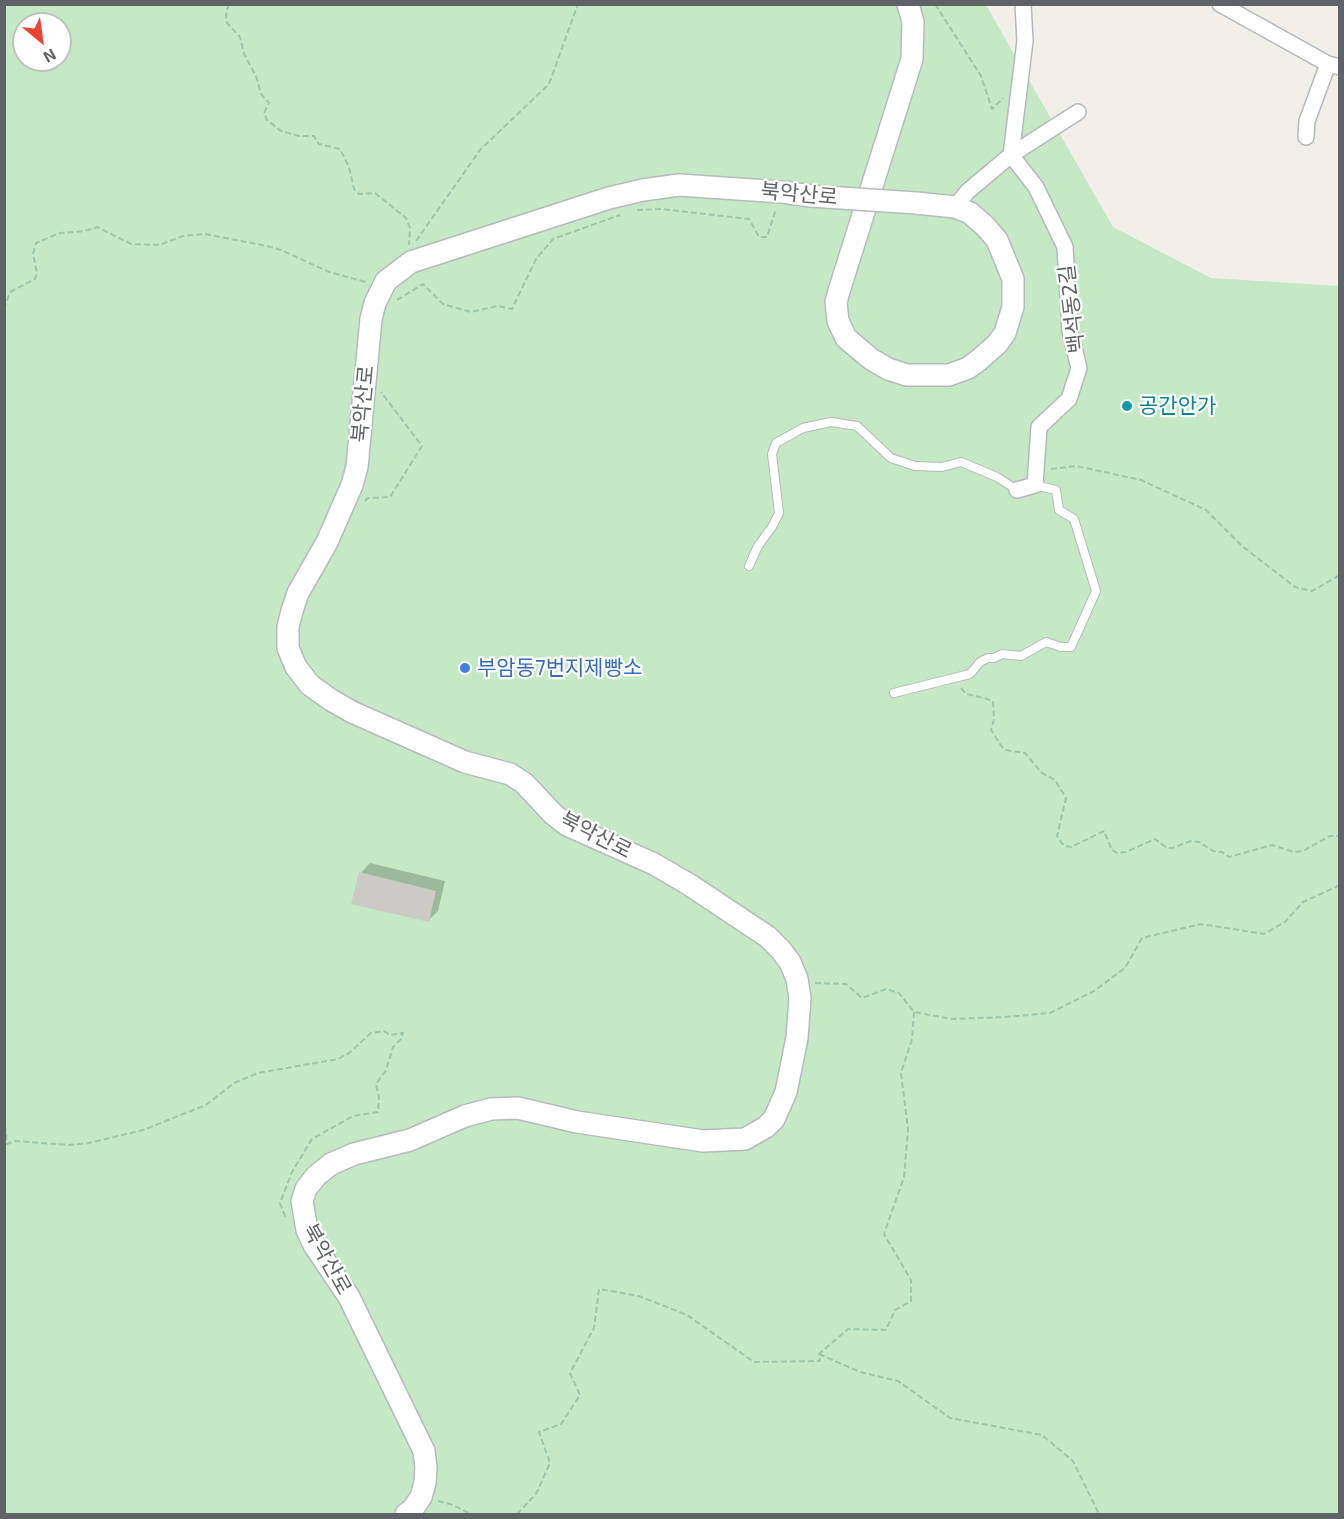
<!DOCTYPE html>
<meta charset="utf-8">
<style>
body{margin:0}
#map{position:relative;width:1344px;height:1519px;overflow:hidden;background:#f1efe8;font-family:"Exo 2",sans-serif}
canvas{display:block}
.frame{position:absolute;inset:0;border:6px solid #5f6368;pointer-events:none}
.north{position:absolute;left:12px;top:12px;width:60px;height:60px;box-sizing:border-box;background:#fff;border:2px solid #bfc1c3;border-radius:50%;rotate:151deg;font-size:16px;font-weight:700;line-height:24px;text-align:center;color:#5f6368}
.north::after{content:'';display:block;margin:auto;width:21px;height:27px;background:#ea4335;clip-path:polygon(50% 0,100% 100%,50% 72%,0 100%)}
</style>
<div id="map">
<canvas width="1344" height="1519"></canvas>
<div class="frame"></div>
<div class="north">N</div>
</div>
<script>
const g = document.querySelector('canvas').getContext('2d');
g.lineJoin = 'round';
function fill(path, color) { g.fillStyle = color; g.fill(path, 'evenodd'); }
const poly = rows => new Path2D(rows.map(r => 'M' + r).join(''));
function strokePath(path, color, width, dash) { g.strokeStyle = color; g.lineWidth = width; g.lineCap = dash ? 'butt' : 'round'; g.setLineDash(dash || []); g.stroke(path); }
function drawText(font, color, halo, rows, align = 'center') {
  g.font = font + ' "Exo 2","Noto Sans KR",sans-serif'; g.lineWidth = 4.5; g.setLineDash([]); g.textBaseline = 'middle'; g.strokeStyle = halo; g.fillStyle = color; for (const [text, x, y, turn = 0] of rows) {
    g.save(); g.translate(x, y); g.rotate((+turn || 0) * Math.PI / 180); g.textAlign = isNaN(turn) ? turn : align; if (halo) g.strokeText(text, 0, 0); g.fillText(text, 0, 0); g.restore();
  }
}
fill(poly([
 [5,5,986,5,1113,227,1211,278,1339,286,1339,1514,5,1514],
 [24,24,60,24,60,60,24,60]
]), '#c5e8c5');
fill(poly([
 [370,863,445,881,438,911,428,921,361,873]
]), '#0003');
fill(poly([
 [359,872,436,891,429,922,351,904]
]), '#cccac5');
const lane = poly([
 [749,566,758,546,772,527,779,513,772,454,776,443,803,428,831,422,857,426,891,458,915,466,942,467,961,462,997,477,1017,490],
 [894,693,970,674,980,662,988,658,994,658,1002,654,1021,656,1046,642,1061,647,1071,647,1096,591,1074,519,1059,510,1056,490,1035,485]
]);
const street = poly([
 [1220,4,1328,64,1340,67],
 [1306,137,1307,121,1328,64],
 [955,207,968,191,1011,155,1078,112],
 [1017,490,1035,485,1039,427,1069,399,1079,368,1070,331,1065,247,1036,187,1011,155,1025,41,1023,4]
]);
const secondary = poly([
 [908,4,913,22,912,59,839,291,836,302,838,321,846,338,871,359,888,369,907,375,949,375,968,368,979,360,997,344,1005,333,1013,307,1013,279,997,240,985,226,970,213,955,207,916,203],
 [406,1514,412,1510,421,1497,425,1483,426,1467,424,1451,349,1297,314,1245,307,1230,302,1201,306,1189,316,1176,331,1164,354,1154,410,1140,465,1116,491,1109,518,1108,577,1122,703,1141,745,1139,766,1127,774,1119,786,1092,797,1038,800,998,797,979,790,962,780,949,768,937,690,885,654,864,567,825,553,814,524,783,510,774,465,762,352,712,331,700,310,685,296,667,288,648,288,627,292,611,298,593,327,542,352,485,357,467,371,319,375,303,386,281,411,262,609,198,643,190,679,185,782,192,811,196]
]);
strokePath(lane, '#b5b8bc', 10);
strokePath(street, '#b5b8bc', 18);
strokePath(secondary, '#b6babf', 24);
strokePath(poly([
 [229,4,226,12,227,23,240,37,244,54,256,76,261,94,269,103,264,113,267,120,281,131,299,136,314,136,319,144,340,149,349,167,354,189,359,194,375,193,406,218,410,228,409,245],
 [935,4,981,76,992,109,1003,98],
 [637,210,661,209,749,219,759,237,767,237,776,209],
 [416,241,480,150,549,84,578,4],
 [397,300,423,284,443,304,471,312,498,306,512,309,536,259,553,239,620,215],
 [4,309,10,292,35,279,37,273,33,254,36,243,60,233,85,231,97,227,131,244,159,245,183,236,205,234,267,246,281,250,329,272,366,282],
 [1051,469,1076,466,1141,480,1206,510,1242,546,1295,587,1312,591,1340,575],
 [365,501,368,498,390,497,422,446,381,392],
 [961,688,966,694,984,698,993,701,994,719,991,730,1002,747,1005,750,1025,753,1042,773,1055,780,1066,798,1057,836,1064,846,1071,847,1104,831,1112,850,1117,853,1126,852,1155,839,1167,848,1172,848,1191,841,1199,842,1213,851,1222,852,1229,857,1272,845,1294,852,1303,851,1330,836,1340,836],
 [815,983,846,984,862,998,886,989,899,993,914,1012,952,1019,1005,1017,1050,1013,1094,991,1125,968,1142,938,1201,924,1264,934,1285,922,1303,902,1340,885],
 [4,1116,7,1144,15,1141,69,1145,89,1143,143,1130,206,1105,234,1083,258,1073,338,1059,349,1053,371,1033,384,1031,390,1035,403,1033,401,1039,393,1047,386,1070,376,1084,379,1097,378,1112,353,1116,312,1139,292,1172,280,1203,286,1219],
 [819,1354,860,1372,898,1381,950,1418,1042,1435,1073,1461,1099,1514],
 [438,1501,453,1505,471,1514],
 [517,1514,536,1494,550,1463,539,1432,561,1424,580,1395,570,1373,594,1328,599,1289,639,1296,687,1315,754,1362,820,1361,819,1354,848,1329,886,1330,895,1310,911,1301,911,1280,884,1234,904,1177,908,1129,901,1073,912,1039,914,1012]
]), '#9cc7a9', 2, [6, 3]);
strokePath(lane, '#fff', 8);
strokePath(street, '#fff', 15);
strokePath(secondary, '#fff', 21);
const secondaryBridge = poly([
 [811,196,916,203]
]);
strokePath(secondaryBridge, '#b6babf', 24, []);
strokePath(secondaryBridge, '#fff', 21);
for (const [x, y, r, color] of [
 [1127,406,6,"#0f9aa8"],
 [465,668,6,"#3f7fe0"]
]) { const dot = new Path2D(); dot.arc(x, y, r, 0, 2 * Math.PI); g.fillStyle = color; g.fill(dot); strokePath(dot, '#fff', 2); }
drawText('21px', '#5f6368', '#fff', [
 ["북악산로",799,194,5],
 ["백석동2길",1072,309,-97],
 ["북악산로",363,404,-85],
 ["북악산로",596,835,27],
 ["북악산로",327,1259,61]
]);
drawText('21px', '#0d838f', '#fff', [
 ["공간안가",1139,406]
], 'left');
drawText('21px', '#366cbe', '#fff', [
 ["부암동7번지제빵소",477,668]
], 'left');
</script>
